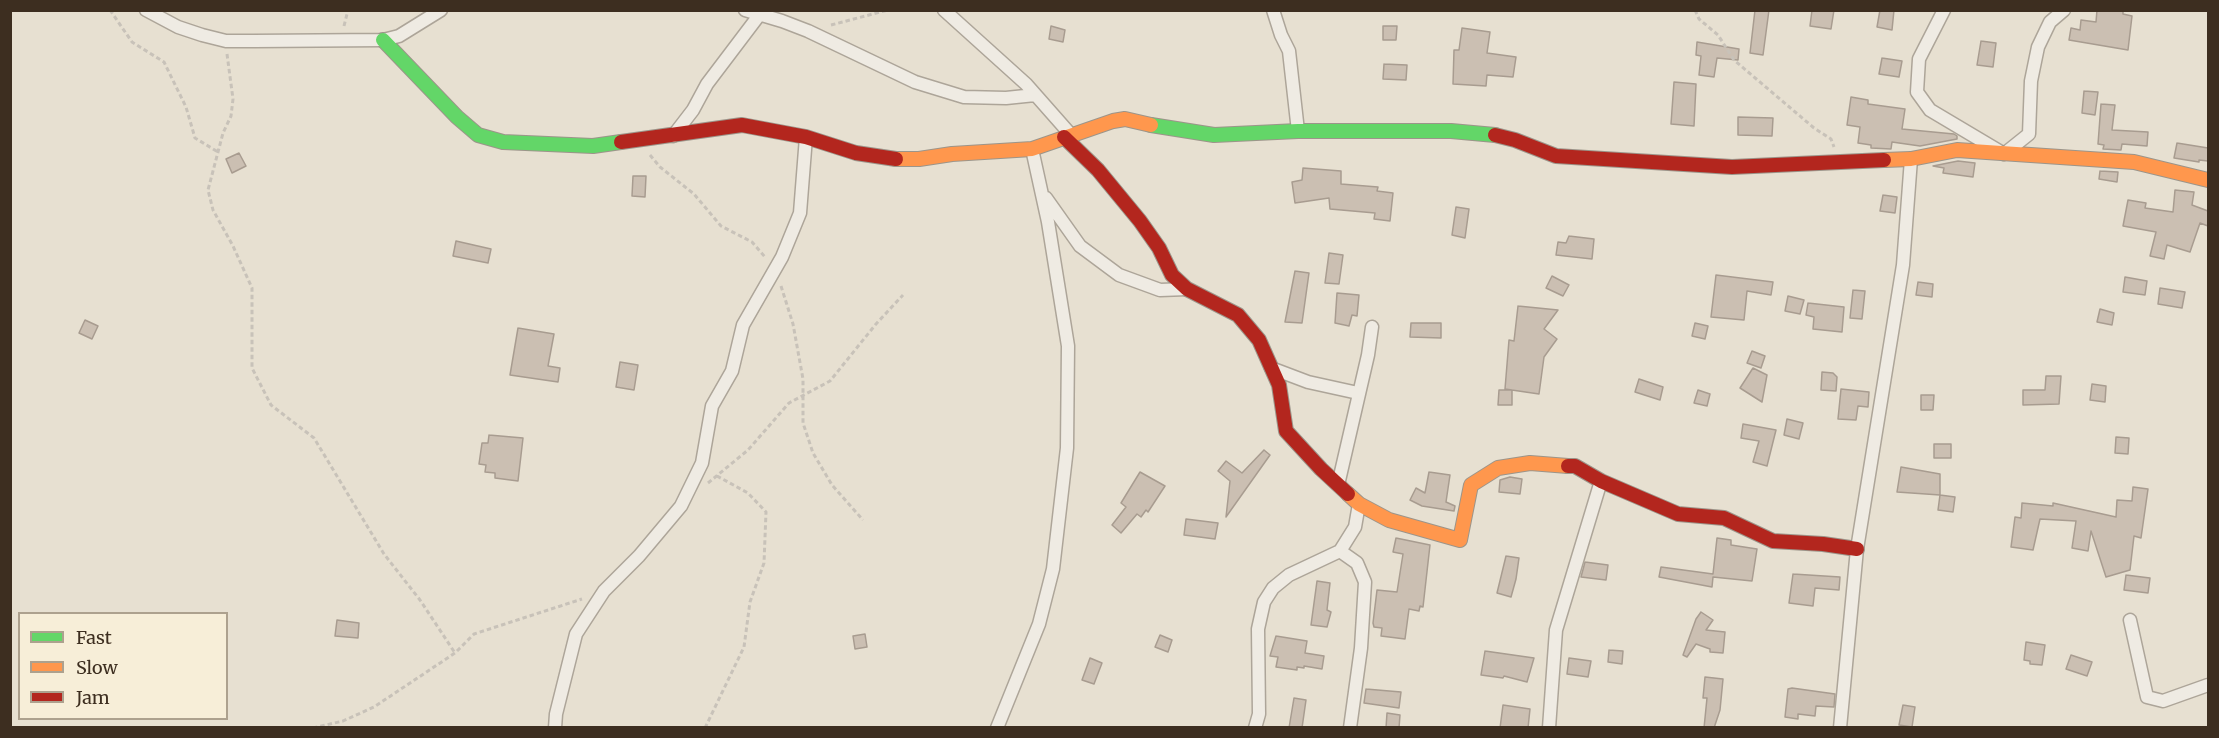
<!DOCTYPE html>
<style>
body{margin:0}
#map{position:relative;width:2219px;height:738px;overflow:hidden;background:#e7e0d1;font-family:Merriweather,serif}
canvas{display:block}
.frame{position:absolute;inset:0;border:12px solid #3d2e20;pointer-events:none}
.legend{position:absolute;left:18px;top:612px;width:210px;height:108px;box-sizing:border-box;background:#f7eed8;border:2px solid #ada18e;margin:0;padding:8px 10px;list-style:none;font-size:18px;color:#3d2e20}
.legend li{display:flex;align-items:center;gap:12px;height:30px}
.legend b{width:30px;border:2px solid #ada18e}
</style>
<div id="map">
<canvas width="2219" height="738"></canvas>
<div class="frame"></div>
<ul class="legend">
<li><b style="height:8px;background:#63d668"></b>Fast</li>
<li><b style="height:8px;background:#ff974d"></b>Slow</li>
<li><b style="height:8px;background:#b3261e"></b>Jam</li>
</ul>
</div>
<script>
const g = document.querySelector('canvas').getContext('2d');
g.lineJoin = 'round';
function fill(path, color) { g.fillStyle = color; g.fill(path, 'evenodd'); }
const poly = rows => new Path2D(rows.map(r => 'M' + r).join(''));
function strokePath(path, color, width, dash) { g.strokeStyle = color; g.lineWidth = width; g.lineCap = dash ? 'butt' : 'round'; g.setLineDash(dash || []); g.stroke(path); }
const building = poly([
 [1755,10,1769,10,1763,55,1750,53,1755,10],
 [1812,10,1834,10,1831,29,1810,26,1812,10],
 [1880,10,1894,10,1892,30,1877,27,1880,10],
 [2097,10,2123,10,2123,14,2132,16,2128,50,2069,40,2071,28,2080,30,2081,20,2096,22,2097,10],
 [1051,26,1065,30,1063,42,1049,39,1051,26],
 [1383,26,1397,26,1396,40,1383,40,1383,26],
 [1462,28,1490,32,1487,53,1516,57,1513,77,1487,75,1486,86,1453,84,1454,50,1459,50,1462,28],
 [1981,41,1996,43,1993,67,1977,65,1981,41],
 [1697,42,1739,49,1738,60,1717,58,1714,77,1699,75,1701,56,1696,55,1697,42],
 [1882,58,1902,61,1899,77,1879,74,1882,58],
 [1384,64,1407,65,1406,80,1383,79,1384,64],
 [1674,82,1696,84,1694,126,1671,124,1674,82],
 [2084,91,2098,92,2095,115,2082,113,2084,91],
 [1851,97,1868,100,1868,104,1905,109,1902,129,1954,134,1957,136,1957,139,1920,146,1892,142,1891,149,1871,148,1871,145,1858,143,1860,127,1847,125,1851,97],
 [2101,104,2115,105,2112,130,2148,132,2147,146,2122,144,2121,150,2103,149,2104,145,2098,144,2101,104],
 [1738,117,1773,118,1772,136,1738,135,1738,117],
 [2177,143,2208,148,2208,161,2199,160,2199,162,2174,158,2177,143],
 [239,153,246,166,232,173,226,159,239,153],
 [1958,161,1975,163,1973,177,1943,173,1944,168,1933,166,1958,161],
 [1303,168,1341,171,1341,184,1378,187,1377,191,1393,193,1390,221,1374,219,1375,213,1330,209,1329,198,1295,203,1292,182,1302,180,1303,168],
 [2100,171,2118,172,2117,182,2099,179,2100,171],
 [633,176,646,176,645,197,632,196,633,176],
 [2175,190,2194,192,2192,205,2208,211,2208,226,2200,223,2190,252,2167,245,2164,259,2150,256,2156,232,2123,226,2128,200,2146,203,2145,208,2173,212,2175,190],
 [1883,195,1897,197,1895,213,1880,211,1883,195],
 [1456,207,1469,209,1465,238,1452,235,1456,207],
 [1569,236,1594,239,1592,259,1556,255,1558,242,1566,243,1569,236],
 [456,241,491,249,488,263,453,256,456,241],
 [1329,253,1343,255,1339,284,1325,283,1329,253],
 [1295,271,1309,273,1302,323,1285,322,1295,271],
 [1716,275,1773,282,1771,295,1747,291,1744,320,1711,317,1716,275],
 [1552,276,1569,285,1563,296,1546,288,1552,276],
 [2125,277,2147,281,2145,295,2123,292,2125,277],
 [1918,282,1933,284,1932,297,1916,295,1918,282],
 [2160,288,2185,292,2182,308,2158,304,2160,288],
 [1853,290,1865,291,1862,319,1850,318,1853,290],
 [1337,293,1359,295,1357,316,1352,315,1349,326,1335,323,1337,293],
 [1788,296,1804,300,1800,314,1785,311,1788,296],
 [1808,303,1844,307,1842,332,1813,329,1814,317,1806,315,1808,303],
 [1518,306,1558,310,1544,329,1557,339,1544,357,1539,394,1505,389,1509,340,1514,341,1518,306],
 [2100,309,2114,313,2112,325,2097,322,2100,309],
 [85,320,98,326,92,339,79,333,85,320],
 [1411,323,1441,323,1441,338,1410,337,1411,323],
 [1695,323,1708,326,1705,339,1692,336,1695,323],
 [518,328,554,334,548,366,560,368,558,382,510,375,518,328],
 [1752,351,1765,356,1761,368,1747,363,1752,351],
 [620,362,638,365,634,390,616,387,620,362],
 [1753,368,1767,375,1762,402,1740,388,1753,368],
 [1822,372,1833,373,1837,377,1836,391,1821,390,1822,372],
 [2046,376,2061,376,2059,404,2023,405,2023,390,2045,390,2046,376],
 [1639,379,1663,387,1660,400,1635,392,1639,379],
 [2092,384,2106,386,2105,402,2090,400,2092,384],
 [1841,389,1869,392,1868,407,1858,406,1856,420,1838,419,1841,389],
 [1499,390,1512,390,1512,405,1498,405,1499,390],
 [1698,390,1710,394,1707,406,1694,403,1698,390],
 [1921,395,1934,395,1933,410,1921,410,1921,395],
 [1787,419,1803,423,1799,439,1784,435,1787,419],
 [1743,424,1776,430,1767,466,1753,462,1759,441,1741,438,1743,424],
 [489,435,523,438,518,481,495,478,495,473,485,472,486,465,479,464,482,443,488,443,489,435],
 [2116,437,2129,438,2128,454,2115,453,2116,437],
 [1934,444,1951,444,1951,458,1934,458,1934,444],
 [1264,450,1270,455,1226,517,1230,481,1218,471,1226,461,1242,473,1264,450],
 [1901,467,1940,474,1940,495,1897,492,1901,467],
 [1140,472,1165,486,1148,512,1146,510,1141,517,1137,514,1121,533,1112,525,1126,507,1121,503,1140,472],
 [1429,472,1450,475,1446,502,1455,506,1454,511,1422,506,1410,500,1416,488,1425,493,1429,472],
 [1510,477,1522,479,1520,494,1499,492,1500,480,1510,477],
 [2133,487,2148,489,2141,538,2134,536,2130,570,2106,577,2091,531,2088,551,2072,548,2076,521,2040,519,2033,550,2011,547,2015,517,2021,518,2022,503,2053,506,2053,503,2116,517,2117,500,2132,501,2133,487],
 [1940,495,1955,497,1953,512,1938,510,1940,495],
 [1186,519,1218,523,1215,539,1184,535,1186,519],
 [1396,538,1430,545,1423,607,1420,606,1419,611,1409,609,1405,639,1381,636,1382,628,1374,627,1373,623,1377,590,1397,592,1403,554,1393,552,1396,538],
 [1717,538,1731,540,1731,545,1757,549,1752,581,1713,577,1712,587,1659,577,1661,567,1713,574,1717,538],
 [1506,556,1519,558,1516,579,1511,597,1497,593,1506,556],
 [1585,562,1608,565,1606,580,1581,577,1585,562],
 [1793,574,1840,577,1839,590,1815,588,1813,606,1789,603,1793,574],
 [2126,575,2150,578,2148,593,2124,590,2126,575],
 [1317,581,1330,583,1327,610,1331,612,1327,627,1311,625,1317,581],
 [1701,612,1713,620,1706,630,1725,632,1723,653,1710,652,1710,649,1696,644,1687,657,1683,655,1696,619,1701,612],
 [337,620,359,623,358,638,335,636,337,620],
 [865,634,867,647,855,649,853,636,865,634],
 [1160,635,1172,640,1168,652,1155,647,1160,635],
 [1276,636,1307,641,1305,653,1324,656,1322,669,1304,666,1304,668,1297,667,1297,670,1276,667,1278,657,1270,656,1276,636],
 [2026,642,2045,645,2042,665,2030,664,2030,661,2024,660,2026,642],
 [1609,650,1623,651,1622,664,1608,662,1609,650],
 [1485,651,1534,658,1527,682,1504,676,1503,678,1481,675,1485,651],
 [2071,655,2092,662,2087,676,2066,669,2071,655],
 [1090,658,1102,663,1094,684,1082,680,1090,658],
 [1569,658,1591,661,1588,677,1567,674,1569,658],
 [1705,677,1723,679,1720,710,1714,728,1704,728,1707,698,1703,698,1705,677],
 [1792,688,1835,694,1834,707,1816,706,1815,716,1798,714,1798,719,1785,717,1788,689,1792,688],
 [1366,689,1401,692,1399,708,1364,703,1366,689],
 [1294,698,1306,700,1302,728,1289,728,1294,698],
 [1503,705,1530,709,1528,728,1500,728,1503,705],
 [1903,705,1915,707,1912,727,1899,725,1903,705],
 [1387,713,1400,715,1399,728,1386,728,1387,713]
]);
fill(building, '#cbbfb2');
strokePath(building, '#a89c90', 1.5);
const street = poly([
 [146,10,178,27,202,35,226,41,254,41,383,40,399,36,441,10],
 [745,10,782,21,808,31,915,82,964,97,1006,98,1035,95],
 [944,10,1026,84,1071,135],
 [1273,10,1281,35,1289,51,1298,131],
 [1944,10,1919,59,1917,92,1930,110,2004,154,2029,134,2031,81,2038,47,2050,22,2064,10],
 [673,136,693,110,707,84,760,14],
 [1046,198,1080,246,1119,275,1160,290,1187,289],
 [1271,368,1308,382,1358,393],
 [1338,485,1368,355,1372,327],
 [1340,551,1357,563,1365,582,1361,648,1350,728],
 [2130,620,2147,697,2163,701,2208,685],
 [555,728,556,714,576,634,604,591,639,556,681,506,702,463,712,406,732,371,743,325,782,257,800,213,806,137],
 [997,728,1039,624,1053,569,1067,448,1068,346,1048,222,1032,149],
 [1255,728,1259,714,1258,629,1264,602,1273,588,1289,575,1340,551,1355,527,1359,504],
 [1549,728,1556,630,1601,481],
 [1840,728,1857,549,1903,265,1911,159]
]);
const fast = poly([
 [383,40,457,117,478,135,503,142,593,146,621,142],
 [1151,125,1214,135,1298,131,1451,131,1495,135]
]);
const slow = poly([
 [896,159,919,159,952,154,1032,149,1113,121,1125,119,1151,125],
 [1884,160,1911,159,1957,150,2134,162,2208,180],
 [1348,494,1359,504,1389,520,1460,540,1471,485,1498,468,1530,463,1568,466]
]);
const jam = poly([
 [1495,135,1515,140,1556,156,1732,167,1884,160],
 [1064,137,1098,170,1140,221,1159,248,1172,275,1187,289,1238,315,1259,340,1279,385,1286,431,1321,469,1348,494],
 [621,142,742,125,806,137,856,153,896,159],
 [1568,466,1575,466,1601,481,1678,514,1724,518,1773,541,1823,544,1857,549]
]);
strokePath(street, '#ada599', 15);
strokePath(fast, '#9c958a', 16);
strokePath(slow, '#9c958a', 16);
strokePath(jam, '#9c958a', 16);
strokePath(poly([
 [110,10,132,42,164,62,186,107,195,138,218,152],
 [1695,10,1699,19,1718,35,1734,60,1814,128,1831,139,1834,147],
 [831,25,888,10],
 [344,26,348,10],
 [227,54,233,99,231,116,223,133,208,190,213,210,233,246,252,288,252,368,271,405,314,438,384,554,420,600,455,653],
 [650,155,660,167,694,194,721,226,752,242,765,257],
 [781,286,793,324,803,379,803,423,813,453,832,485,863,520],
 [708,483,748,450,789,403,830,381,876,324,903,295],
 [313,728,343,721,374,707,455,653,474,634,582,599],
 [705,728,744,647,750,602,764,563,766,512,748,493,717,476]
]), '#c8c2b9', 3, [4.5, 3]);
strokePath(street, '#efebe3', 12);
strokePath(fast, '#63d668', 14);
strokePath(slow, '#ff974d', 14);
strokePath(jam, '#b3261e', 14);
</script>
